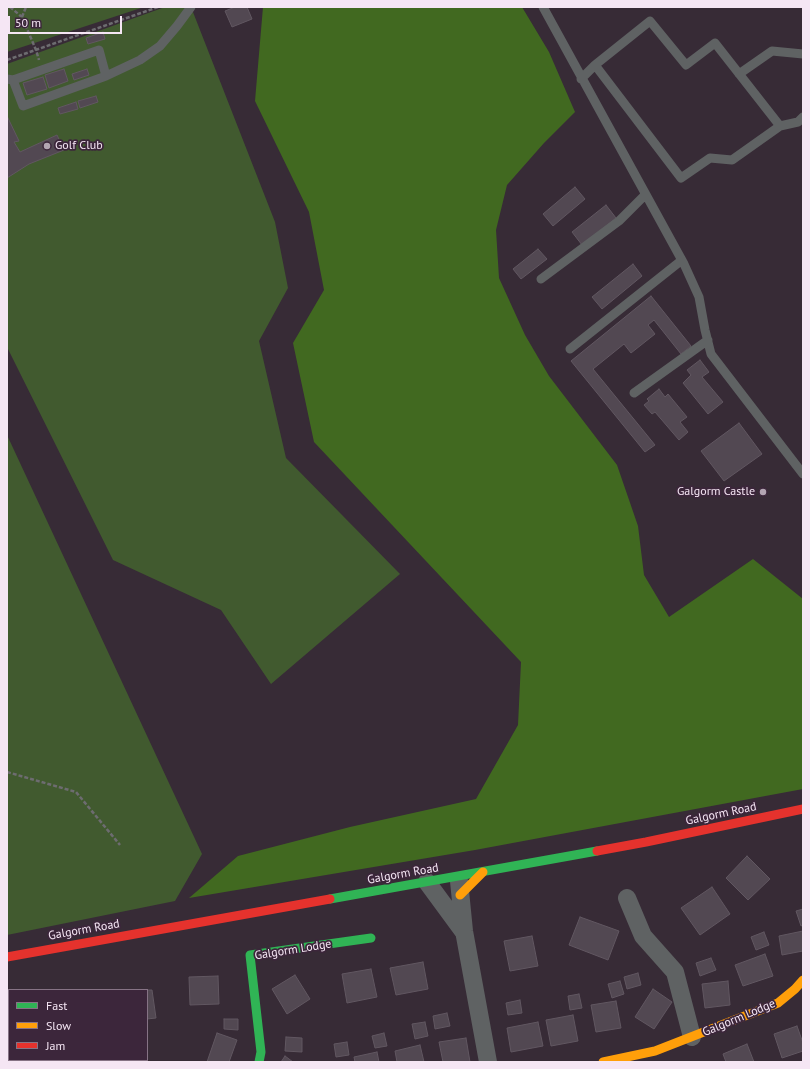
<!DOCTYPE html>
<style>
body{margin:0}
#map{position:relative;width:810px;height:1069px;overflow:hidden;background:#372b36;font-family:"PT Sans",sans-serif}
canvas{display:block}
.frame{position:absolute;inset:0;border:8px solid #f5e6f4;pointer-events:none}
.legend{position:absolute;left:8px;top:989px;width:140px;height:72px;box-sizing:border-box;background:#3c263b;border:1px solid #867385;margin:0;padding:5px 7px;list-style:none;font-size:12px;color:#f5e6f4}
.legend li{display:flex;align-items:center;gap:8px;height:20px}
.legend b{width:20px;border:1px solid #867385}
.scale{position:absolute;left:8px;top:16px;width:114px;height:18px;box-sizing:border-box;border:2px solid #f5e6f4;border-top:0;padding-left:5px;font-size:12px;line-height:14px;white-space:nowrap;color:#f5e6f4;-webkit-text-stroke:3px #3c263b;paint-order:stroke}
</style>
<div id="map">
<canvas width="810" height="1069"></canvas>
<div class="frame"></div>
<ul class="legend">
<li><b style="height:5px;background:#30b455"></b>Fast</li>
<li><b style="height:5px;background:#ff9f0a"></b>Slow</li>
<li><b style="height:5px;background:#e5322d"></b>Jam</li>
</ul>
<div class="scale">50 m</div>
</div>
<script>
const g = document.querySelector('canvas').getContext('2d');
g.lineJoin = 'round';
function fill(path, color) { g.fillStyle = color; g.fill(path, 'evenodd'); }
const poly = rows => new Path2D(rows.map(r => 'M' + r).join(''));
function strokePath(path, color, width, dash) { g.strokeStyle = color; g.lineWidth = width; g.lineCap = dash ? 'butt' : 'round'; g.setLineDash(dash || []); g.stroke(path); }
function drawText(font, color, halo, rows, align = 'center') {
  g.font = font + ' "PT Sans",sans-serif'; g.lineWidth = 3.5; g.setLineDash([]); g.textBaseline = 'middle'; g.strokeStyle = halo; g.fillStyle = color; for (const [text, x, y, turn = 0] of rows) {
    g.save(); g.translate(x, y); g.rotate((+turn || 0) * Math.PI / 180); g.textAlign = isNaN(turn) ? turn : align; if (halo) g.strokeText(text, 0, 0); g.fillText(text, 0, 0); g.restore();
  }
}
fill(poly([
 [7,7,144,7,7,52],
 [165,7,191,7,275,222,288,288,259,341,286,458,400,574,271,684,221,610,113,560,7,347,7,64],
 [7,435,202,854,175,901,7,935]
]), '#415a2f');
fill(poly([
 [263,7,522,7,549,52,575,112,544,143,507,185,496,230,499,278,525,335,549,376,617,465,638,526,644,575,669,617,753,559,803,599,803,789,475,850,189,898,238,856,350,827,476,799,518,725,521,662,314,442,293,343,324,290,309,212,255,101]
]), '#416920');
const building = poly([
 [235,7,247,7,252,19,232,27,225,11,235,7],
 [103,32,105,39,88,44,86,38,103,32],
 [64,69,68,81,49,88,45,75,64,69],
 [87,69,89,75,74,80,72,74,87,69],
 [43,77,47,89,27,95,23,83,43,77],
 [96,96,98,102,80,108,78,101,96,96],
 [76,102,78,109,60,114,58,108,76,102],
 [7,116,19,141,14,142,20,152,57,135,64,150,29,164,7,178,7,116],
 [575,187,585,199,553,226,543,214,575,187],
 [606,205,616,218,582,245,572,232,606,205],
 [538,249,547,259,521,279,513,269,538,249],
 [633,264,642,276,602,309,592,297,633,264],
 [651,296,691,346,681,354,654,320,648,325,655,334,631,353,624,344,593,369,655,445,645,452,571,361,651,296],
 [700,360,709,372,702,377,723,402,708,414,683,383,691,375,687,370,700,360],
 [659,389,665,397,668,394,687,417,680,422,688,432,679,440,655,412,652,414,644,405,649,401,647,399,659,389],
 [739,423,762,454,724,481,701,451,739,423],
 [747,856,770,879,748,900,726,878,747,856],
 [712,887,730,914,700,935,681,908,712,887],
 [803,909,803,925,801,926,796,911,803,909],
 [580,917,619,931,608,960,569,945,580,917],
 [803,931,803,951,782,955,779,936,803,931],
 [764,932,769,945,756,950,751,937,764,932],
 [532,936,538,966,510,971,504,941,532,936],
 [765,954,773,976,743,986,735,965,765,954],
 [711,958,716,970,700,976,696,963,711,958],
 [423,962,428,989,396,995,390,968,423,962],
 [371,969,377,997,347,1003,342,974,371,969],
 [638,973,641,985,627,989,624,977,638,973],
 [295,975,310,999,287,1014,272,989,295,975],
 [218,976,219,1004,190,1005,189,977,218,976],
 [620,981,624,994,612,998,608,984,620,981],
 [728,981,730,1005,705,1008,702,984,728,981],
 [653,989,672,1002,654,1029,635,1017,653,989],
 [147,990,152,990,156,1018,147,1019,147,990],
 [579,994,582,1008,570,1010,568,996,579,994],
 [520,1000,522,1013,508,1015,506,1003,520,1000],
 [616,1001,621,1028,596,1032,591,1005,616,1001],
 [447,1013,450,1026,435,1029,433,1016,447,1013],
 [573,1015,578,1041,551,1046,546,1020,573,1015],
 [224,1019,238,1019,238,1030,224,1029,224,1019],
 [425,1022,428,1036,415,1039,412,1024,425,1022],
 [538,1022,543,1046,511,1052,507,1028,538,1022],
 [797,1026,803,1043,803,1051,782,1058,774,1034,797,1026],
 [217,1033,237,1040,229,1062,207,1062,217,1033],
 [384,1033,387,1046,375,1048,372,1036,384,1033],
 [286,1037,302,1038,302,1052,285,1051,286,1037],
 [466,1038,470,1062,443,1062,439,1042,466,1038],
 [347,1042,349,1055,336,1057,334,1044,347,1042],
 [747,1044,754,1062,726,1062,723,1054,747,1044],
 [420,1045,424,1062,397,1062,395,1051,420,1045],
 [377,1052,379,1062,355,1062,354,1057,377,1052],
 [285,1056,293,1062,281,1062,285,1056]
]);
fill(building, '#524852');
strokePath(building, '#615761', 1);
strokePath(poly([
 [10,7,22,17,36,50,39,60],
 [22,17,26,7],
 [7,60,158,7],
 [7,772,76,792,120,845]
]), '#6d6c70', 2.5, [4, 2]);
strokePath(poly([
 [543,7,684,264,699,297,705,330,711,354,803,474],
 [595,65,681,178,710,158,732,160,780,126],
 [739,74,772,51,803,54],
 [7,79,13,80,23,106,106,76,140,60,160,46,177,26,191,7],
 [581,79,595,65,650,21,686,65,715,43,780,126,798,122,803,117],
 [13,80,99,50,106,76],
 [541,279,619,221,645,195],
 [570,349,682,260],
 [634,393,708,340]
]), '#5f6263', 9);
strokePath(poly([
 [459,881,464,931,488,1062],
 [427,882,463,931],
 [627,898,643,936,675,972,692,1037]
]), '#5f6263', 18);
strokePath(poly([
 [330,899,597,851],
 [259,1062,261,1052,250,955,371,938]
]), '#30b455', 9);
strokePath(poly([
 [460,895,483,872],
 [603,1062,655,1051,778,1003,795,989,803,980]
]), '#ff9f0a', 9);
strokePath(poly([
 [597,851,646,842,803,809],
 [7,957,330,899]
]), '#e5322d', 9);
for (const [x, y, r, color] of [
 [47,146,4,"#b2a5b2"],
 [763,492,4,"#b2a5b2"]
]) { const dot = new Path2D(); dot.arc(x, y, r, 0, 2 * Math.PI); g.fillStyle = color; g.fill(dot); strokePath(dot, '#3c263b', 1.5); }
drawText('12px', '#f5e6f4', '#3c263b', [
 ["Golf Club",55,146],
 ["Galgorm Castle",755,492,"right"]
], 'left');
drawText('12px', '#f5e6f4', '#3c263b', [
 ["Galgorm Road",721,814,-12],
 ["Galgorm Road",403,874,-10],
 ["Galgorm Road",84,930,-10],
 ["Galgorm Lodge",293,950,-9],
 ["Galgorm Lodge",739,1018,-23]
]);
</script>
